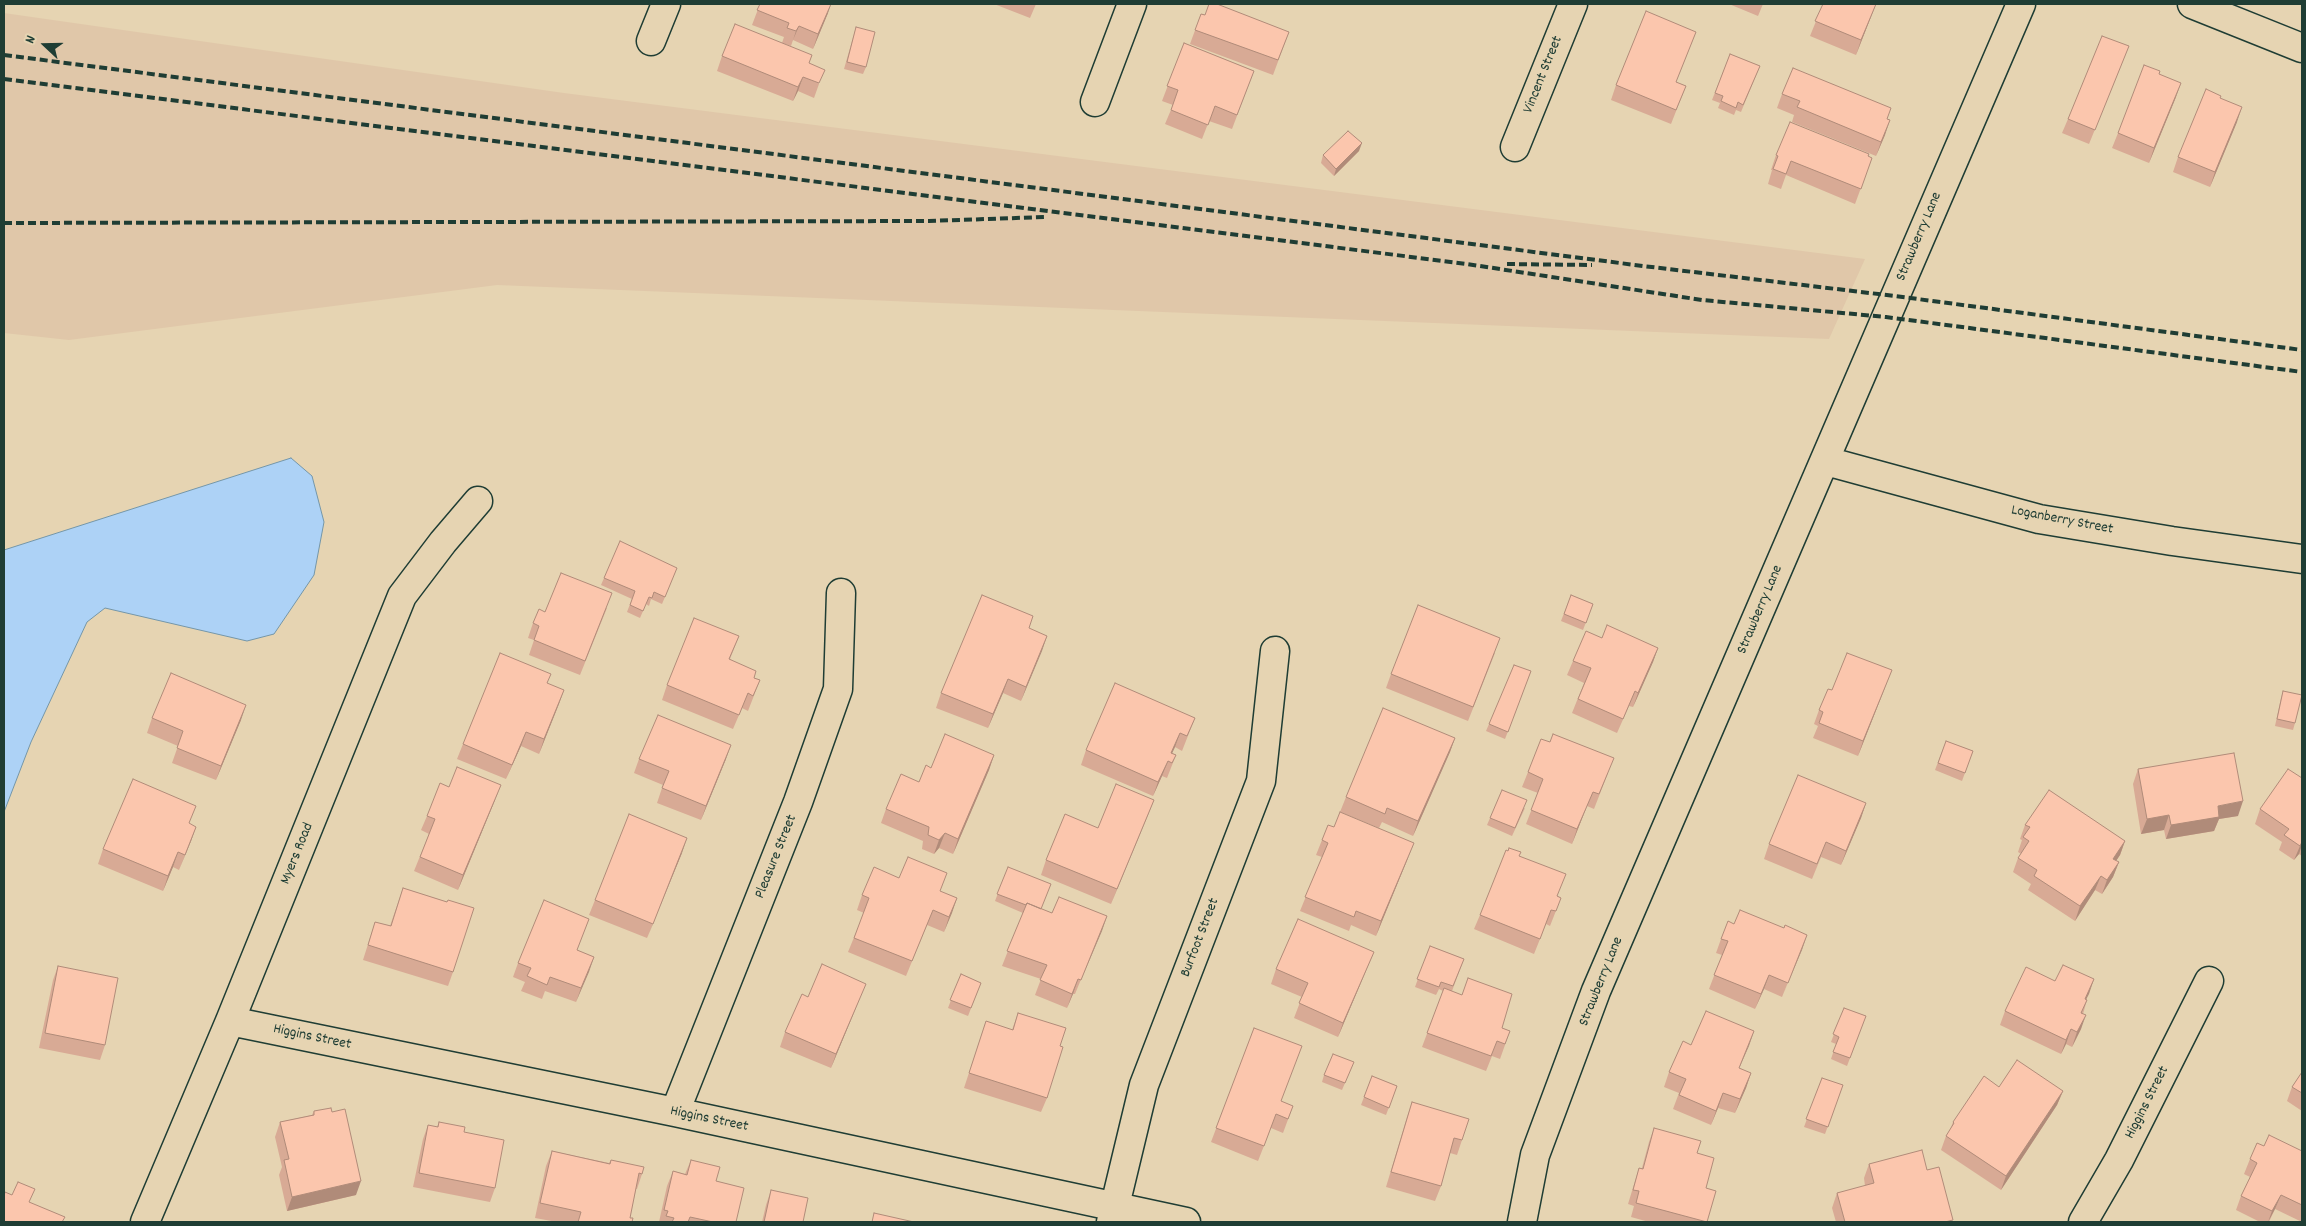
<!DOCTYPE html>
<style>
body{margin:0}
#map{position:relative;width:2306px;height:1226px;overflow:hidden;background:#e6d4b2;font-family:Dekko,sans-serif}
canvas{display:block}
.frame{position:absolute;inset:0;border:5px solid #1f3d34;pointer-events:none}
.north{position:absolute;left:20px;top:20px;width:50px;height:50px;-webkit-text-stroke:4px #e6d4b2;paint-order:stroke;rotate:291deg;font-size:14px;font-weight:700;line-height:20px;text-align:center;color:#1f3d34}
.north::after{content:'';display:block;margin:auto;width:18px;height:22px;background:#1f3d34;clip-path:polygon(50% 0,100% 100%,50% 72%,0 100%)}
</style>
<div id="map">
<canvas width="2306" height="1226"></canvas>
<div class="frame"></div>
<div class="north">N</div>
</div>
<script>
const g = document.querySelector('canvas').getContext('2d');
g.lineJoin = 'round';
function fill(path, color) { g.fillStyle = color; g.fill(path, 'evenodd'); }
const poly = rows => new Path2D(rows.map(r => 'M' + r).join(''));
function strokePath(path, color, width, dash) { g.strokeStyle = color; g.lineWidth = width; g.lineCap = dash ? 'butt' : 'round'; g.setLineDash(dash || []); g.stroke(path); }
function drawText(font, color, halo, rows, align = 'center') {
  g.font = font + ' Dekko,sans-serif'; g.lineWidth = 4; g.setLineDash([]); g.textBaseline = 'middle'; g.strokeStyle = halo; g.fillStyle = color; for (const [text, x, y, turn = 0] of rows) {
    g.save(); g.translate(x, y); g.rotate((+turn || 0) * Math.PI / 180); g.textAlign = isNaN(turn) ? turn : align; if (halo) g.strokeText(text, 0, 0); g.fillText(text, 0, 0); g.restore();
  }
}
fill(poly([
 [4,13,564,93,1865,259,1829,339,497,285,69,340,4,333]
]), '#e0c7a9');
const water = poly([
 [291,458,312,476,324,522,314,575,274,634,247,641,105,608,87,622,31,742,4,812,4,550,291,458]
]);
fill(water, '#add2f6');
strokePath(water, '#7496a8', 1);
const street = poly([
 [2192,4,2302,48],
 [651,41,666,4],
 [1095,102,1132,4],
 [1515,147,1573,4],
 [1826,461,2039,519,2172,541,2302,559],
 [230,1021,675,1112,1186,1222],
 [675,1112,798,802,838,689,841,593],
 [145,1222,230,1021,402,596,443,542,478,501],
 [1111,1222,1144,1085,1261,781,1275,651],
 [1522,1222,1535,1155,1596,991,2021,4],
 [2083,1222,2119,1160,2209,981]
]);
strokePath(street, '#1f3d34', 31);
strokePath(street, '#e6d4b2', 28);
strokePath(poly([
 [4,55,1643,266,1895,296,2302,350],
 [4,79,1467,264,1702,300,1886,317,2302,372],
 [4,223,929,221,1045,217],
 [1507,264,1592,265]
]), '#1f3d34', 4, [8, 4]);
fill(poly([
 [760,4,828,13,813,49,793,40,791,46,782,43,784,37,752,25],
 [994,4,1036,4,1030,18],
 [1729,4,1763,4,1758,16],
 [1823,4,1876,4,1856,55,1810,36],
 [1201,14,1205,15,1289,32,1273,75,1190,44],
 [856,27,866,67,863,74,844,69],
 [1696,32,1676,82,1686,86,1671,124,1611,100,1616,85],
 [1184,43,1254,71,1232,129,1209,121,1202,139,1165,124,1173,105,1162,101],
 [2129,46,2089,144,2062,133,2068,119],
 [1730,54,1760,66,1741,112,1736,110,1734,115,1718,108,1720,103,1712,100],
 [722,56,809,63,819,84,814,98,798,91,793,101,717,71],
 [2159,74,2176,97,2149,163,2112,148,2118,133],
 [1782,94,1887,119,1885,135,1876,156,1792,122,1794,115,1777,108],
 [2237,122,2210,187,2173,172,2178,157],
 [1359,151,1334,176,1321,163,1323,155],
 [1869,154,1868,157,1872,158,1855,204,1786,175,1781,189,1768,184,1772,170,1771,170,1776,155],
 [677,568,662,604,651,599,649,606,646,604,640,618,627,612,632,599,601,585,604,578],
 [1571,595,1593,604,1583,630,1561,621],
 [607,608,580,675,529,655,534,640,528,638,533,623,545,612],
 [739,636,730,659,754,678,760,680,748,711,742,708,733,729,662,700,667,685],
 [1047,636,1021,701,1003,693,988,728,936,708,941,693],
 [1602,638,1658,648,1653,662,1633,707,1629,706,1617,733,1572,713,1584,683,1567,675,1573,661],
 [1495,653,1468,721,1386,688,1391,674],
 [1531,671,1505,739,1486,731,1489,724],
 [1886,685,1858,756,1813,738,1818,726,1814,724,1819,710,1832,690],
 [564,690,539,754,521,746,506,779,457,759,463,744],
 [2283,691,2295,723,2293,730,2275,726,2281,698],
 [152,718,241,720,216,780,172,763,178,746,147,733],
 [1195,718,1182,751,1175,747,1172,753,1176,755,1167,778,1162,776,1153,796,1081,765,1086,750],
 [1455,738,1450,752,1413,836,1382,822,1379,828,1340,812,1346,797],
 [1946,741,1973,751,1962,781,1935,770],
 [994,755,989,770,953,854,939,848,934,854,922,849,923,841,881,823,886,809,919,782,931,768],
 [639,759,726,759,701,820,657,803,663,785,634,773],
 [2138,769,2238,816,2219,819,2214,831,2166,839,2164,830,2141,834,2133,784],
 [1528,772,1608,773,1594,809,1587,806,1572,844,1526,824,1538,793,1522,787],
 [2302,776,2302,856,2299,854,2294,860,2279,850,2282,842,2255,824,2260,809,2302,778],
 [449,787,495,800,458,890,414,871,429,834,421,830,427,816],
 [1154,800,1111,904,1041,875,1046,860],
 [1866,803,1861,818,1841,865,1821,857,1812,879,1764,859,1769,844],
 [1525,808,1512,836,1487,825,1490,818],
 [189,824,196,827,191,841,179,870,173,867,163,891,98,864,103,849],
 [2025,825,2125,841,2120,855,2116,861,2119,862,2113,877,2102,894,2095,890,2075,921,2028,890,2031,884,2013,872,2018,858,2021,854,2018,852,2022,840,2020,839],
 [1322,840,1408,858,1376,936,1351,925,1349,931,1300,911,1322,857,1316,855],
 [682,853,647,938,589,915,595,900],
 [1519,856,1558,896,1561,898,1550,926,1546,924,1534,954,1474,929,1480,915],
 [1008,867,1041,909,1052,913,1107,916,1075,994,1073,994,1067,1008,1035,995,1041,979,1002,966,1023,913,995,901],
 [899,878,941,892,957,898,944,932,927,925,906,976,848,952,864,913,857,910,862,895],
 [403,888,447,902,453,972,448,986,363,960,375,922,390,926],
 [589,919,577,950,594,957,576,1002,545,991,542,999,521,991,525,982,513,977,518,963],
 [1734,924,1784,928,1807,935,1782,997,1764,989,1755,1009,1709,989,1722,955,1716,953,1721,939],
 [1430,946,1464,959,1452,991,1502,1028,1510,1031,1500,1059,1492,1056,1486,1071,1422,1047,1443,991,1439,989,1436,995,1415,987],
 [1374,952,1368,966,1338,1037,1294,1018,1302,997,1271,984,1276,969],
 [58,966,105,1045,100,1060,39,1048,53,980],
 [961,974,981,983,968,1016,948,1008],
 [2094,979,2086,999,2087,1000,2083,1014,2081,1029,2072,1047,2066,1044,2061,1054,2000,1025,2005,1011,2055,981],
 [860,998,831,1068,780,1047,785,1032],
 [1844,1008,1866,1016,1847,1066,1831,1059,1836,1044,1831,1042],
 [1018,1013,1060,1046,1047,1098,1041,1112,964,1088,986,1021,1012,1030],
 [1254,1028,1281,1101,1293,1106,1283,1133,1271,1128,1258,1161,1211,1142],
 [1754,1031,1739,1068,1751,1073,1746,1088,1735,1113,1718,1108,1711,1125,1673,1109,1679,1093,1664,1087,1669,1072,1691,1045],
 [1354,1062,1342,1090,1322,1082,1324,1075],
 [2302,1072,2302,1111,2287,1101,2292,1087],
 [1372,1076,1397,1086,1386,1115,1361,1105],
 [1822,1078,1843,1085,1825,1134,1804,1127],
 [2063,1091,2057,1105,2001,1190,1941,1150,1946,1136,1950,1130,1953,1122],
 [1412,1102,1462,1140,1457,1155,1450,1153,1441,1186,1435,1201,1386,1187,1407,1117],
 [314,1111,332,1112,356,1195,287,1211,279,1175,282,1167,275,1137,280,1122,312,1115],
 [439,1122,464,1132,495,1188,490,1202,413,1187,423,1139,428,1125,437,1127],
 [1654,1128,1697,1153,1706,1188,1707,1222,1649,1222,1631,1217,1634,1206,1628,1204,1639,1168,1642,1168,1649,1142],
 [2264,1146,2302,1151,2302,1222,2275,1209,2269,1222,2260,1222,2236,1210,2241,1196,2250,1177,2244,1174,2250,1159],
 [552,1151,609,1163,611,1160,642,1174,637,1189,636,1189,630,1218,632,1222,557,1222,535,1218,546,1166],
 [691,1160,716,1181,736,1222,659,1222,667,1186,673,1171,685,1174],
 [1869,1164,1927,1170,1952,1222,1836,1222,1832,1208,1837,1193,1865,1186,1864,1178],
 [771,1190,803,1222,762,1222,766,1205]
]), '#d8aa95');
fill(poly([
 [831,4,828,13,813,49,818,34],
 [1876,4,1856,55,1861,40],
 [799,26,793,40,791,46,796,31],
 [803,77,798,91,793,101,798,87],
 [2181,83,2176,97,2149,163,2154,148],
 [2242,107,2237,122,2210,187,2215,172],
 [1890,120,1885,135,1876,156,1881,142],
 [1362,143,1359,151,1334,176,1336,169],
 [1047,636,1042,651,1021,701,1026,687],
 [1658,648,1653,662,1633,707,1638,693],
 [1892,670,1886,685,1858,756,1863,741],
 [1008,679,1003,693,988,728,993,714],
 [564,690,559,704,539,754,544,739],
 [246,705,241,720,216,780,221,766],
 [526,732,521,746,506,779,512,765],
 [1180,733,1175,747,1168,762,1171,753],
 [1455,738,1450,752,1413,836,1418,821],
 [731,745,726,759,701,820,706,806],
 [994,755,989,770,953,854,958,839],
 [1168,761,1162,776,1153,796,1158,782],
 [501,785,495,800,458,890,463,875],
 [1593,792,1587,806,1572,844,1577,829],
 [1154,800,1148,815,1111,904,1117,889],
 [2243,801,2238,816,2219,819,2214,831,2166,839,2171,825,2218,806],
 [1866,803,1861,818,1841,865,1846,851],
 [2169,815,2164,830,2141,834,2147,819],
 [196,827,191,841,179,870,185,855],
 [945,833,939,848,934,854,939,840],
 [687,838,682,853,647,938,653,924],
 [2125,841,2120,855,2108,873,2113,859],
 [2302,842,2302,845,2299,854,2294,860,2300,846],
 [1414,843,1408,858,1376,936,1381,921],
 [178,852,173,867,163,891,168,876],
 [2119,862,2113,877,2102,894,2107,880],
 [2101,876,2095,890,2075,921,2080,906],
 [957,898,952,913,944,932,949,917],
 [1107,916,1102,931,1075,994,1081,980],
 [1807,935,1802,950,1782,997,1788,983],
 [1374,952,1368,966,1338,1037,1343,1023],
 [594,957,589,972,576,1002,581,988],
 [1769,975,1764,989,1755,1009,1761,994],
 [1078,979,1073,994,1067,1008,1072,994],
 [2094,979,2089,994,2079,1013,2085,999],
 [866,984,860,998,831,1068,836,1054],
 [2086,1015,2081,1029,2072,1047,2077,1032],
 [2071,1029,2066,1044,2061,1054,2066,1040],
 [1754,1031,1749,1046,1733,1082,1739,1068],
 [1751,1073,1746,1088,1735,1113,1740,1099],
 [2063,1091,2057,1105,2001,1190,2006,1176],
 [1723,1093,1718,1108,1711,1125,1716,1111],
 [361,1181,356,1195,287,1211,292,1197],
 [2281,1195,2275,1209,2268,1222,2272,1211]
]), '#b08b79');
const building = poly([
 [760,4,831,4,818,34,799,26,796,31,787,28,789,23,757,10,760,4],
 [1209,4,1217,4,1289,32,1278,60,1195,30,1201,14,1205,15,1209,4],
 [1823,4,1876,4,1861,40,1815,21,1823,4],
 [1646,11,1696,32,1676,82,1686,86,1676,110,1616,85,1646,11],
 [735,24,812,55,809,63,825,70,819,83,803,77,798,87,722,56,735,24],
 [856,27,875,32,866,67,847,62,856,27],
 [2102,36,2129,46,2095,130,2068,119,2102,36],
 [1184,43,1254,71,1237,115,1215,106,1208,125,1171,110,1178,90,1167,86,1184,43],
 [1730,54,1760,66,1743,105,1738,102,1736,108,1721,101,1723,96,1715,93,1730,54],
 [2144,65,2160,71,2159,74,2181,83,2154,148,2118,133,2144,65],
 [1793,68,1891,108,1887,119,1890,120,1881,142,1797,107,1800,101,1782,94,1793,68],
 [2206,89,2221,96,2220,98,2242,107,2215,172,2178,157,2206,89],
 [1790,122,1869,154,1868,156,1872,158,1861,189,1791,161,1786,174,1773,169,1778,156,1776,155,1790,122],
 [1348,131,1362,143,1336,169,1323,155,1348,131],
 [620,541,677,568,665,597,654,592,652,598,649,597,643,611,630,605,635,591,604,578,620,541],
 [561,573,612,593,585,661,534,640,539,626,533,623,539,609,545,612,561,573],
 [982,595,1033,616,1029,628,1047,636,1026,687,1008,679,993,714,941,693,982,595],
 [1571,595,1593,604,1586,623,1564,614,1571,595],
 [1418,605,1500,638,1473,707,1391,674,1418,605],
 [694,618,739,636,729,659,756,671,754,678,760,680,753,696,748,693,739,715,667,685,694,618],
 [1607,625,1658,648,1638,693,1635,691,1623,719,1578,699,1591,668,1573,661,1586,631,1602,638,1607,625],
 [500,653,551,674,547,683,564,690,544,739,526,732,512,765,463,744,500,653],
 [1847,653,1892,670,1863,741,1819,723,1823,712,1819,710,1828,689,1832,690,1847,653],
 [1514,665,1531,671,1508,732,1489,724,1514,665],
 [171,673,246,705,221,766,177,748,183,731,152,718,171,673],
 [1115,683,1195,718,1187,736,1180,733,1171,753,1176,755,1172,763,1168,761,1158,782,1086,750,1115,683],
 [2283,691,2302,695,2295,723,2277,719,2283,691],
 [1383,708,1455,738,1418,821,1387,808,1385,814,1346,797,1383,708],
 [658,715,731,745,706,806,662,788,669,771,639,759,658,715],
 [945,734,994,755,958,839,945,833,939,840,928,835,929,827,886,809,901,774,919,782,926,765,931,768,945,734],
 [1553,734,1614,758,1599,794,1593,792,1577,829,1531,810,1543,779,1528,772,1541,739,1550,742,1553,734],
 [1946,741,1973,751,1965,773,1938,763,1946,741],
 [2234,753,2243,801,2218,806,2219,817,2171,825,2169,815,2147,819,2138,769,2234,753],
 [457,767,501,785,463,875,420,857,435,819,427,816,440,783,449,787,457,767],
 [2288,769,2302,778,2302,842,2300,846,2284,835,2289,829,2260,809,2288,769],
 [1798,775,1866,803,1846,851,1826,842,1817,864,1769,844,1798,775],
 [133,779,196,806,189,823,196,827,185,855,178,852,168,876,103,849,133,779],
 [1116,784,1154,800,1117,889,1046,860,1065,814,1098,828,1116,784],
 [1502,790,1527,800,1515,828,1490,818,1502,790],
 [2049,790,2125,841,2113,859,2119,862,2107,880,2101,876,2080,906,2034,876,2037,870,2018,858,2029,841,2023,837,2030,827,2025,825,2049,790],
 [1340,812,1414,843,1381,921,1356,911,1354,917,1305,897,1328,843,1322,840,1328,825,1334,827,1340,812],
 [629,814,687,838,653,924,595,900,629,814],
 [1509,848,1521,852,1519,856,1566,874,1557,896,1561,898,1556,911,1551,910,1540,939,1480,915,1506,850,1508,851,1509,848],
 [908,857,947,873,940,891,957,898,949,917,933,910,912,961,854,938,869,898,862,895,874,867,899,878,908,857],
 [1008,867,1051,884,1041,909,1027,903,1026,905,997,894,1008,867],
 [403,888,447,902,448,900,474,908,453,972,368,945,375,922,391,926,403,888],
 [1059,897,1107,916,1081,980,1078,979,1072,994,1040,980,1047,965,1007,951,1027,903,1052,913,1059,897],
 [544,900,589,919,577,950,594,957,581,988,550,977,547,985,527,976,531,968,518,963,544,900],
 [1740,910,1784,928,1785,925,1807,935,1788,983,1769,975,1761,994,1714,975,1728,941,1721,939,1728,921,1734,924,1740,910],
 [1298,919,1374,952,1343,1023,1299,1003,1308,983,1276,969,1298,919],
 [1430,946,1464,959,1453,986,1441,982,1439,987,1417,979,1430,946],
 [822,964,866,984,836,1054,785,1032,802,994,808,997,822,964],
 [2063,965,2094,979,2085,999,2087,1000,2081,1013,2086,1015,2077,1032,2071,1029,2066,1040,2005,1011,2026,967,2055,981,2063,965],
 [58,966,118,978,105,1045,45,1033,58,966],
 [961,974,981,983,971,1008,950,1000,961,974],
 [1468,978,1512,994,1502,1028,1510,1031,1505,1044,1497,1041,1491,1056,1427,1033,1444,988,1462,995,1468,978],
 [1844,1008,1866,1016,1850,1058,1833,1052,1839,1037,1833,1034,1844,1008],
 [1706,1011,1754,1031,1739,1068,1751,1073,1740,1099,1723,1093,1716,1111,1679,1095,1686,1079,1669,1072,1683,1041,1691,1045,1706,1011],
 [1018,1013,1066,1028,1060,1046,1063,1047,1047,1098,969,1073,986,1021,1013,1030,1018,1013],
 [1254,1028,1302,1046,1281,1101,1293,1106,1288,1119,1276,1114,1264,1146,1216,1128,1254,1028],
 [1333,1054,1354,1062,1345,1083,1324,1075,1333,1054],
 [2017,1060,2063,1091,2006,1176,1946,1136,1954,1123,1953,1122,1984,1076,1999,1087,2017,1060],
 [2302,1072,2302,1093,2292,1087,2302,1072],
 [1372,1076,1397,1086,1389,1108,1364,1097,1372,1076],
 [1822,1078,1843,1085,1828,1127,1806,1119,1822,1078],
 [1412,1102,1469,1119,1462,1140,1454,1138,1441,1186,1391,1172,1412,1102],
 [331,1108,332,1112,345,1109,361,1181,292,1197,284,1160,289,1159,280,1122,314,1115,314,1111,331,1108],
 [439,1122,465,1127,464,1132,504,1140,495,1188,419,1173,428,1125,438,1127,439,1122],
 [1654,1128,1701,1141,1697,1153,1714,1158,1706,1188,1716,1191,1707,1222,1636,1203,1639,1191,1633,1190,1639,1168,1643,1169,1654,1128],
 [2269,1135,2302,1151,2302,1205,2281,1195,2272,1211,2241,1196,2257,1163,2250,1159,2257,1143,2264,1146,2269,1135],
 [1922,1150,1927,1170,1939,1167,1953,1220,1945,1222,1845,1222,1837,1193,1874,1183,1869,1164,1922,1150],
 [552,1151,610,1164,611,1160,644,1167,642,1174,639,1173,630,1218,633,1218,632,1222,578,1222,581,1212,540,1203,552,1151],
 [691,1160,720,1167,716,1181,744,1188,736,1222,713,1222,690,1217,688,1222,672,1222,674,1218,666,1216,668,1211,664,1210,673,1171,687,1175,691,1160],
 [18,1182,35,1189,29,1202,65,1217,62,1222,4,1222,4,1196,5,1192,12,1195,18,1182],
 [771,1190,808,1198,803,1222,764,1222,771,1190],
 [874,1213,914,1222,872,1222,874,1213]
]);
fill(building, '#fbc6ad');
strokePath(building, '#b08b79', 1);
drawText('15px', '#1f3d34', '#e6d4b2', [
 ["Vincent Street",1544,75,-68],
 ["Strawberry Lane",1920,237,-67],
 ["Loganberry Street",2062,521,11],
 ["Strawberry Lane",1761,610,-67],
 ["Myers Road",298,854,-68],
 ["Pleasure Street",777,857,-68],
 ["Burfoot Street",1201,938,-69],
 ["Strawberry Lane",1602,982,-68],
 ["Higgins Street",312,1038,12],
 ["Higgins Street",2148,1103,-63],
 ["Higgins Street",709,1120,12]
]);
</script>
